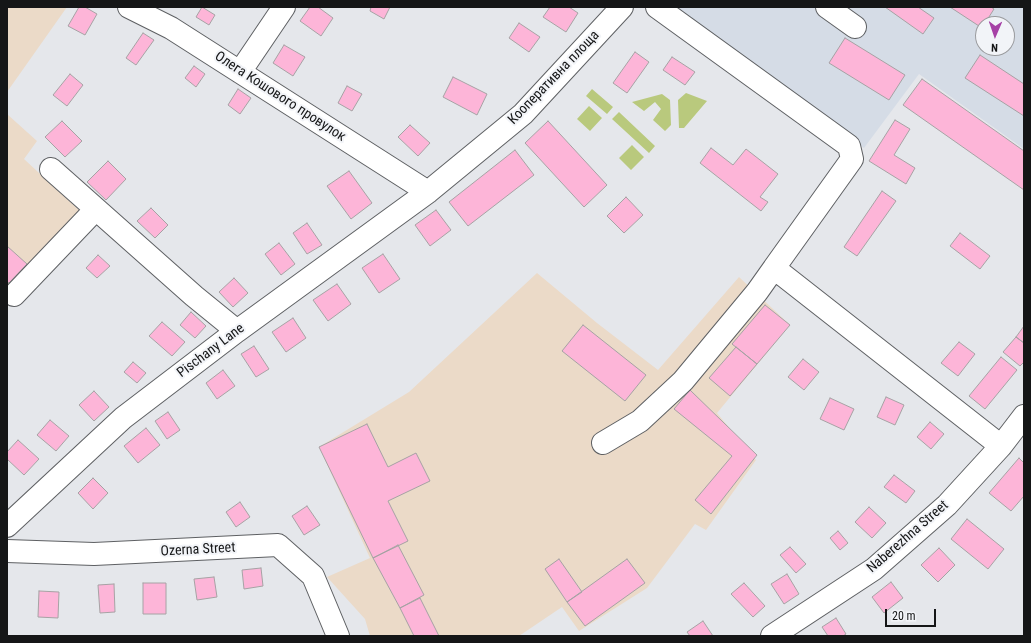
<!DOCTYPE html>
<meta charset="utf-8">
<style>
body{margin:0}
#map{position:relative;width:1031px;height:643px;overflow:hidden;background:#e5e7eb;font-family:"Roboto Condensed",sans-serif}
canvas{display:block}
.frame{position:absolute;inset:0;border:8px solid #151617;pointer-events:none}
.north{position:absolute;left:975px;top:16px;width:40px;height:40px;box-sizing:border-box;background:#f2f4f8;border:1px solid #9a9b9e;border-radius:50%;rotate:182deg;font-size:11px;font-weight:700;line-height:16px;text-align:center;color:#151617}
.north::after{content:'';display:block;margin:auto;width:14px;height:18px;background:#a641a6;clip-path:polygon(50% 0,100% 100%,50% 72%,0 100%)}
.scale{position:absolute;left:885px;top:609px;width:51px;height:18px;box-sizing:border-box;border:2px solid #151617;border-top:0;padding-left:5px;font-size:12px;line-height:14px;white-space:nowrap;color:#151617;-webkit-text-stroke:3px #f2f4f8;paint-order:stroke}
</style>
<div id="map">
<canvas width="1031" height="643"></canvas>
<div class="frame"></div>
<div class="north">N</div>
<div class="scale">20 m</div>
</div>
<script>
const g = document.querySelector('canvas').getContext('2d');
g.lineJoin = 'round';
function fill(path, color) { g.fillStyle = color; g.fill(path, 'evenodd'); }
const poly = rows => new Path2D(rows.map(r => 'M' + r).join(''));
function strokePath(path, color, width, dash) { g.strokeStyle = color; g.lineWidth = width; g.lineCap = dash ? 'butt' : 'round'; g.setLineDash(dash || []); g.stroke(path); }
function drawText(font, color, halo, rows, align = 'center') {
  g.font = font + ' "Roboto Condensed",sans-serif'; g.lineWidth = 4; g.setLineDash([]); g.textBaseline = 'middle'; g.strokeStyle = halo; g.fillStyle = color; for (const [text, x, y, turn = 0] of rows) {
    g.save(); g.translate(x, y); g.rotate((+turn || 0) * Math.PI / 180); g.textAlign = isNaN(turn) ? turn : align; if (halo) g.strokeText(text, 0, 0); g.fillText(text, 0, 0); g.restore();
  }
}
fill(poly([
 [672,7,1023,7,1024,149,919,74,864,148],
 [983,24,1007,24,1007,48,983,48]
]), '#d5dce6');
fill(poly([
 [7,7,67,7,7,92],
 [7,114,37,141,24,159,80,211,7,287],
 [537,273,597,323,658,370,739,277,790,325,717,413,756,460,706,530,695,524,647,588,579,631,562,607,519,636,370,636,365,619,327,577,370,558,319,447,409,392]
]), '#ebdac8');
fill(poly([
 [592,89,613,107,607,114,586,96],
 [686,93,707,101,684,128,679,128,678,100],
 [662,94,670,100,671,125,665,131,653,120,661,109,655,102,644,111,632,102],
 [589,106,602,118,590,131,577,119],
 [619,112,655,146,649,153,612,119],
 [632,145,644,157,631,170,619,158]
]), '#b9c97d');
const building = poly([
 [79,7,85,7,97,14,85,35,68,26,79,7],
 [202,7,215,15,209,25,196,17,202,7],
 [310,7,318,7,333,18,321,36,300,21,310,7],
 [371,7,390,7,384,19,370,11,371,7],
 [550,7,569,7,578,13,566,32,543,17,550,7],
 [885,7,918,7,934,18,923,34,885,7],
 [950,7,991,7,994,9,982,28,950,7],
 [519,23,540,37,529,52,509,38,519,23],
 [143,33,154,40,136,65,126,58,143,33],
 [845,38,905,75,889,100,829,63,845,38],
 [284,45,305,57,293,76,273,63,284,45],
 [635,52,649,62,627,93,613,83,635,52],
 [980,55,1024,84,1024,116,965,78,980,55],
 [672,57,695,72,685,85,663,70,672,57],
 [194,66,205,74,196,87,185,78,194,66],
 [70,74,83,85,67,106,53,95,70,74],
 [453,77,487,94,477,115,443,97,453,77],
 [922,79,1024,151,1024,190,903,105,922,79],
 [347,86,362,94,352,111,338,103,347,86],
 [238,89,251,98,240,114,228,105,238,89],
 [895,120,910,129,894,155,915,168,906,184,869,161,895,120],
 [62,121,82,141,65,157,45,137,62,121],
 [548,121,607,185,584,207,525,143,548,121],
 [410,125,430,143,418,156,398,137,410,125],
 [711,148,733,165,746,149,778,174,760,197,768,202,761,211,700,163,711,148],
 [515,150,534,175,468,226,449,202,515,150],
 [108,161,126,179,106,200,87,182,108,161],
 [349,171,372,203,351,219,327,186,349,171],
 [882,191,896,201,857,256,844,247,882,191],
 [626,197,643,215,624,233,607,216,626,197],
 [151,208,168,225,155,238,137,221,151,208],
 [436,210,451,230,430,246,415,225,436,210],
 [307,223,322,245,307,254,293,233,307,223],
 [960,233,990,256,980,269,950,246,960,233],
 [279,243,295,264,281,275,265,254,279,243],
 [7,246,27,264,9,283,7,282,7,246],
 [383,254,400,279,379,293,362,268,383,254],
 [98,255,110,266,97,278,86,268,98,255],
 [234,278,248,293,233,307,219,292,234,278],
 [337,284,351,304,328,321,313,300,337,284],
 [765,305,790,325,757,364,732,344,765,305],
 [191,312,206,326,195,338,180,325,191,312],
 [293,318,306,338,286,352,272,332,293,318],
 [162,322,185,342,172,356,149,336,162,322],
 [583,325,646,375,625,401,562,351,583,325],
 [1024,326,1024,343,1016,337,1024,326],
 [1016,337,1024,343,1024,362,1020,366,1003,352,1016,337],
 [959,342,975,354,958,376,941,363,959,342],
 [254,346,269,369,256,377,241,354,254,346],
 [736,347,757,364,730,396,709,378,736,347],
 [1001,357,1017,370,985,409,969,396,1001,357],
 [803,359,819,372,804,390,788,377,803,359],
 [133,362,146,373,137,383,124,372,133,362],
 [223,370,235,386,217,399,206,383,223,370],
 [690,390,757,455,711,514,695,500,732,456,674,409,690,390],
 [94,391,109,407,94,421,79,405,94,391],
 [886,397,904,405,895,425,877,417,886,397],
 [830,398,854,409,844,430,820,419,830,398],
 [168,412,180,430,167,439,155,421,168,412],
 [50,420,69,436,56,451,37,435,50,420],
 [930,422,944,434,931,449,917,437,930,422],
 [367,424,388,467,416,453,430,481,388,501,408,541,373,558,319,447,367,424],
 [146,428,160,445,138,463,124,446,146,428],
 [18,440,39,459,24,475,7,459,7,452,18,440],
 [1019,458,1024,463,1024,496,1011,511,989,493,1019,458],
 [894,475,915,491,906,503,884,487,894,475],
 [93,478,108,493,93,509,78,493,93,478],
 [240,502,250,517,236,527,226,512,240,502],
 [307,506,320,525,304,535,292,516,307,506],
 [869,507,886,523,872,538,855,522,869,507],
 [967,519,1004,549,988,569,951,539,967,519],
 [838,531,848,543,840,550,830,538,838,531],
 [398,545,424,595,400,608,373,558,398,545],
 [790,547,806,564,796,573,780,555,790,547],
 [939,548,955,565,938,582,921,565,939,548],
 [559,559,582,592,567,602,545,569,559,559],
 [627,559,645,583,585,626,567,602,627,559],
 [261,568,263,586,244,589,242,570,261,568],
 [787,574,799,594,784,604,771,584,787,574],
 [214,577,217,597,197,600,194,579,214,577],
 [891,582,903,598,884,613,872,597,891,582],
 [143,583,166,583,166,614,143,614,143,583],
 [744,583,765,606,753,617,731,594,744,583],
 [114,584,115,612,100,613,98,585,114,584],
 [39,591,59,592,58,618,38,617,39,591],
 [420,598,439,636,414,636,400,608,420,598],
 [836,618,846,634,843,636,828,636,822,627,836,618],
 [703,621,713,636,690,636,687,632,703,621]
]);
fill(building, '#fdb5d8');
strokePath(building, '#a6a2a4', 1);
const minor = poly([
 [129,7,171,28,428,192],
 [657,7,849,146,852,159,774,268,1001,446],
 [827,7,855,27],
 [240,72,284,7],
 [51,169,194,296,237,331],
 [14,295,96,209],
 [603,443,640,421,683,381,757,292,774,268],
 [7,526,123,418,237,331,428,192,523,114,622,7],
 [7,551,94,554,278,545,313,576,338,636],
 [772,636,874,569,947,505,1001,446,1024,416]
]);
strokePath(minor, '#5e6063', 24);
strokePath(minor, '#fff', 22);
drawText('14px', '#151617', '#f2f4f8', [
 ["Кооперативна площа",554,78,-46],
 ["Олега Кошового провулок",280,97,33],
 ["Pischany Lane",211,351,-37],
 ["Naberezhna Street",908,537,-41],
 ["Ozerna Street",198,550,-3]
]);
</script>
